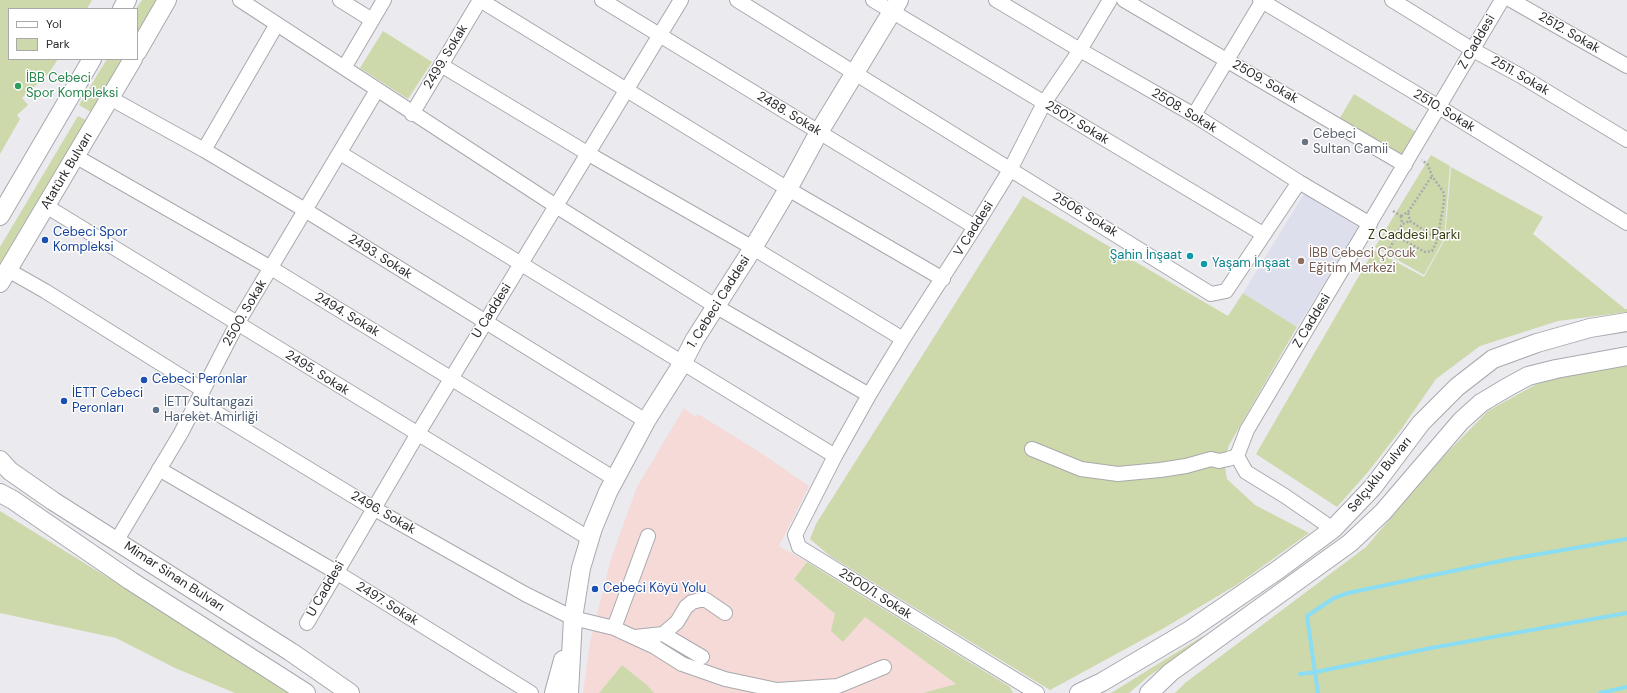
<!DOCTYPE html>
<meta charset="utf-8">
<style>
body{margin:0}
#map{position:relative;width:1627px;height:693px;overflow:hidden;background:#eaeaef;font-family:"DM Sans",sans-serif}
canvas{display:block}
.legend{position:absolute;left:8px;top:8px;width:130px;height:52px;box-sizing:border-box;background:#fff;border:1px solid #a9a9aa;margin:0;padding:5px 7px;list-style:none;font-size:12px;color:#28292b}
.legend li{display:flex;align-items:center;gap:8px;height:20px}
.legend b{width:20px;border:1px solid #a9a9aa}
</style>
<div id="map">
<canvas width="1627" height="693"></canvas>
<ul class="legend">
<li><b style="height:5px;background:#fff"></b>Yol</li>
<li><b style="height:11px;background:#cdd9aa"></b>Park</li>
</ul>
</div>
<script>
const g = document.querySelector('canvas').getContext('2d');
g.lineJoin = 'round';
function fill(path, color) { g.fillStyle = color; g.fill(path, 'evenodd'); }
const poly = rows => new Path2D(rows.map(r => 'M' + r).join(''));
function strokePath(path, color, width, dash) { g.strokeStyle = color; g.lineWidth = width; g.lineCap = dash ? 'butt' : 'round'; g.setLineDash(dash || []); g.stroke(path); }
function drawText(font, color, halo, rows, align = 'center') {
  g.font = font + ' "DM Sans",sans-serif'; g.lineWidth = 3; g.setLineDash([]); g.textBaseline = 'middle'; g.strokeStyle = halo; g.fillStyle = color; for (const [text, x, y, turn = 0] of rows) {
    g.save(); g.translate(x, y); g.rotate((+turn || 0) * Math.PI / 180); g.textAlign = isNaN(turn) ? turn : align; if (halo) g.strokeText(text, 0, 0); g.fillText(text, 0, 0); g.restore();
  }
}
fill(poly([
 [684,408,696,417,698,414,758,451,809,486,779,546,807,562,794,579,835,614,862,619,865,617,957,685,923,693,654,693,647,685,622,665,599,693,583,693,590,642,611,559,637,487]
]), '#f5dad8');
fill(poly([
 [1304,194,1359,228,1297,327,1243,293]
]), '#dddfec');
fill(poly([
 [0,0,92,0,87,9,9,9,9,59,58,59,49,73,22,98,28,105,17,115,20,119,0,154],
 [142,0,158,0,137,35,136,9],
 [383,31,432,62,408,99,360,68],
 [107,59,123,59,91,112,79,105],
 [1354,94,1416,132,1402,155,1340,118],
 [78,116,89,122,5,266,0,263,0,247],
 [1431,155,1450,166,1444,239,1424,275,1375,247],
 [1451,167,1543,217,1533,234,1625,309,1627,309,1627,312,1558,321,1480,346,1436,379,1402,428,1368,472,1337,507,1256,454,1374,250,1424,277,1445,239],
 [1023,196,1228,316,1243,293,1297,327,1229,445,1224,461,1227,479,1255,505,1309,533,1238,584,1164,628,1050,690,830,556,810,539,816,524],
 [1627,365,1627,693,1175,693,1185,683,1366,547,1443,457,1488,411,1544,380],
 [0,511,141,598,293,693,235,693,175,668,116,638,0,613],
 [807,562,1010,687,1013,693,923,693,956,684,865,617,843,642,831,631,835,614,794,579],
 [1203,636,1197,643,1149,676,1129,693,1111,693],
 [622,665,647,685,654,693,599,693]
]), '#cdd9aa');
strokePath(poly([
 [1300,674,1316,672,1431,648,1627,613],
 [1318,693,1307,616,1334,598,1348,593,1505,560,1627,539],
 [1600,693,1627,687]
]), '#8addf3', 4);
const minor = poly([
 [240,0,556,206,717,307,869,395],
 [340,0,372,20],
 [480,0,788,189,943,279],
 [602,0,975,227],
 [737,0,1211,294,1226,291,1299,182],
 [873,0,1263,234],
 [996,0,1080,50,1194,115,1299,182,1370,224],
 [1124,0,1405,165],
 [1260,0,1439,107,1627,223],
 [1392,0,1473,50,1521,76,1627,140],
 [1511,0,1627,66],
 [441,65,587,153,753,248,903,339],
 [344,68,384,0],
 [110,98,204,150,305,210,646,421],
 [412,114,480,0],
 [1194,115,1263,0],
 [204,150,277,24],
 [340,153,835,456],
 [75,156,271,268,615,479],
 [46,206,590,539],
 [8,270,45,291,203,390],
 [197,401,373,508,525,594,573,618,614,628,655,647,682,664,725,679,777,690,838,686,884,667],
 [1032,449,1081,469,1118,474,1160,470,1186,466,1211,459,1219,461,1228,459,1237,456],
 [159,469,336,572,531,693],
 [1333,529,1285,496,1246,472,1237,456,1247,430,1502,0],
 [117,540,181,433,237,324,377,90],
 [307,623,417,435,681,0],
 [614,628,648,536],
 [663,634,702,657],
 [635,637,663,634,677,622,686,607,692,602,700,600,706,600,725,613],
 [1037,693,799,547,795,535,835,456,869,395,903,339,975,227,1010,170,1044,103,1080,50,1110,0]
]);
const major = poly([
 [122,9,127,0],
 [137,52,167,0],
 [0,216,92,59],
 [0,283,133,59],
 [0,460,10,471,53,501,291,652,350,693],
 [0,493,13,500,131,581,306,693],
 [554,693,563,660],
 [569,693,573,618,581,568,593,528,608,492,646,421,682,364,695,339,753,248,788,189,819,132,899,0],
 [1079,693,1102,682,1190,630,1279,569,1333,529,1373,487,1421,423,1457,387,1493,359,1537,343,1590,328,1627,322],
 [1149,693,1171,672,1350,543,1383,512,1461,421,1481,403,1506,388,1528,376,1556,369,1627,356]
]);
strokePath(minor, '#a8a9ae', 16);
strokePath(major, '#a8a9ae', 20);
strokePath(poly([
 [1393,211,1401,216],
 [1408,213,1410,221,1438,239],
 [1401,216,1408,212,1432,176],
 [1401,216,1402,224],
 [1396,236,1425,252,1432,251,1437,241,1444,202,1444,193,1432,176,1428,165,1422,160],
 [1388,252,1402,224,1410,221]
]), '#aaaaae', 2.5, [2, 2]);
strokePath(minor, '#fff', 14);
strokePath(major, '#fff', 18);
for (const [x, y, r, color] of [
 [18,86,4,"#2e9e5b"],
 [1305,142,4,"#6b7280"],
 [45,240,4,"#1a4fb4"],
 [1190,256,4,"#0f9aa8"],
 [1301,261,4,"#8d6e63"],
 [1204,264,4,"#0f9aa8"],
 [144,380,4,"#1a4fb4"],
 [64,401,4,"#1a4fb4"],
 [156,410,4,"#5c6f8a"],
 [595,589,4,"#1a4fb4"]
]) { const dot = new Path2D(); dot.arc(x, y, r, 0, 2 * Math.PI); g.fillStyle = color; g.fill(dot); strokePath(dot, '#fff', 1.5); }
drawText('13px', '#28292b', '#fff', [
 ["2512. Sokak",1569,33,30],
 ["Z Caddesi",1477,42,-60],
 ["2499. Sokak",446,57,-59],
 ["2511. Sokak",1520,76,30],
 ["2509. Sokak",1265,82,30],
 ["2508. Sokak",1184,111,31],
 ["2510. Sokak",1444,111,31],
 ["2488. Sokak",789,114,31],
 ["2507. Sokak",1077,123,31],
 ["Atatürk Bulvarı",67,171,-59],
 ["2506. Sokak",1085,215,31],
 ["V Caddesi",974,229,-58],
 ["2493. Sokak",380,257,32],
 ["1. Cebeci Caddesi",719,302,-58],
 ["U Caddesi",492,311,-58],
 ["2500. Sokak",245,313,-60],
 ["2494. Sokak",347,315,31],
 ["Z Caddesi",1312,321,-59],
 ["2495. Sokak",317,373,32],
 ["Selçuklu Bulvarı",1380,475,-51],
 ["2496. Sokak",383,513,30],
 ["Mimar Sinan Bulvarı",174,577,33],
 ["U Caddesi",326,589,-60],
 ["2500/1. Sokak",875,594,32],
 ["2497. Sokak",387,604,32]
]);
drawText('13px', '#27864d', '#fff', [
 ["İBB Cebeci",26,79],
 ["Spor Kompleksi",26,94]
], 'left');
drawText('13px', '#5b616d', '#fff', [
 ["Cebeci",1313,135],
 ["Sultan Camii",1313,150]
], 'left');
drawText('13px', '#164399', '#fff', [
 ["Cebeci Spor",53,233],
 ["Kompleksi",53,248],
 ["Cebeci Peronlar",152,380],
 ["İETT Cebeci",72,394],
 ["Peronları",72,409],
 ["Cebeci Köyü Yolu",603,589]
], 'left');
drawText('13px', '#353e0e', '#fff', [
 ["Z Caddesi Parkı",1414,236]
]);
drawText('13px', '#785e54', '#fff', [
 ["İBB Cebeci Çocuk",1309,254],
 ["Eğitim Merkezi",1309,269]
], 'left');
drawText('13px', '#0d838f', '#fff', [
 ["Şahin İnşaat",1182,256],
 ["Yaşam İnşaat",1212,264,"left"]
], 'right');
drawText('13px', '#4e5e75', '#fff', [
 ["İETT Sultangazi",164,403],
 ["Hareket Amirliği",164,418]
], 'left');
</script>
